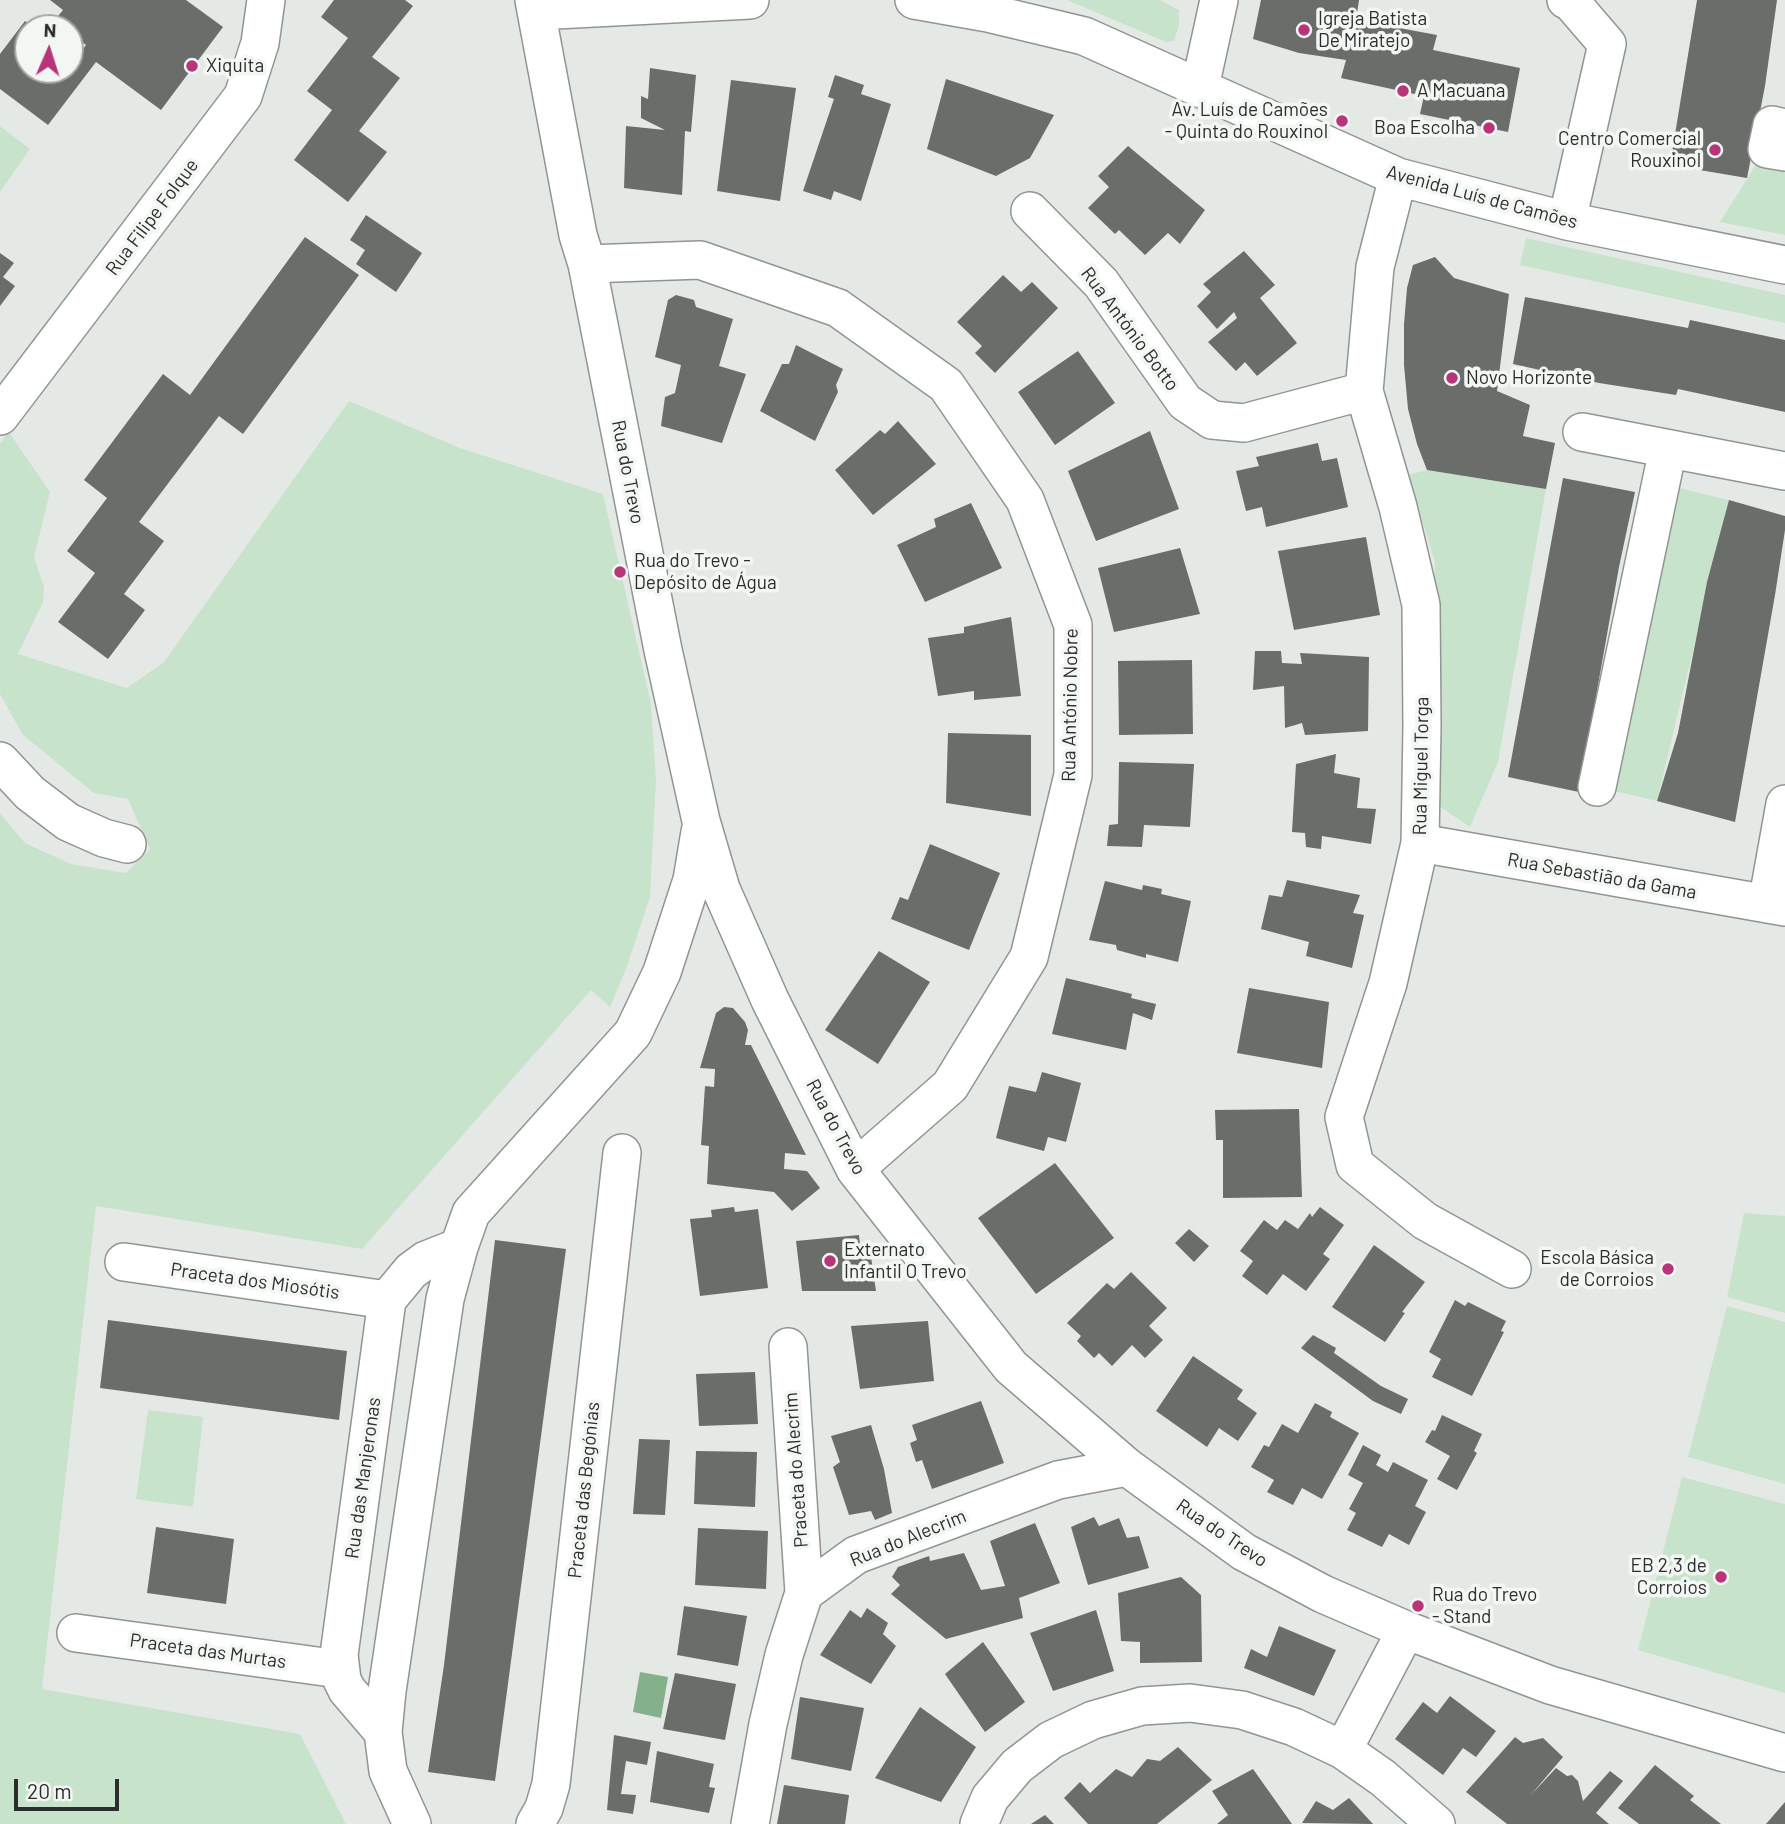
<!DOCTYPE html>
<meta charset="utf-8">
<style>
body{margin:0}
#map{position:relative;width:1785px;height:1824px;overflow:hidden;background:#e5e9e6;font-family:Barlow,sans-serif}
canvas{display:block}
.north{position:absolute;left:14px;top:14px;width:70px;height:70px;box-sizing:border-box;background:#f2f7f3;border:2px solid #a3a6a3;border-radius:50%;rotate:3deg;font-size:19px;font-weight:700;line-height:28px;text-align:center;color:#2c2d2c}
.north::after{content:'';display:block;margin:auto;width:24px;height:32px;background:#b9357a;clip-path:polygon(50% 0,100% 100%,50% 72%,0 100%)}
.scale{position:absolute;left:14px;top:1779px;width:105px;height:32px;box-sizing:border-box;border:4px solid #2c2d2c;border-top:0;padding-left:9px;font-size:21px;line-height:24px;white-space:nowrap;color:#2c2d2c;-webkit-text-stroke:5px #f2f7f3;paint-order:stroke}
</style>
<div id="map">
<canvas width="1785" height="1824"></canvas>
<div class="north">N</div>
<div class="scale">20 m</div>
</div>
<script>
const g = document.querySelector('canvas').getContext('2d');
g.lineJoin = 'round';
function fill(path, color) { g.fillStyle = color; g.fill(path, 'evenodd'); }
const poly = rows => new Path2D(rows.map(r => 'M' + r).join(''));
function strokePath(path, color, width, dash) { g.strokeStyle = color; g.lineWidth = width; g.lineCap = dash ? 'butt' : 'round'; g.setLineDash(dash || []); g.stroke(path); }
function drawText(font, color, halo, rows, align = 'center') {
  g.font = font + ' Barlow,sans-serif'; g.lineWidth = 7; g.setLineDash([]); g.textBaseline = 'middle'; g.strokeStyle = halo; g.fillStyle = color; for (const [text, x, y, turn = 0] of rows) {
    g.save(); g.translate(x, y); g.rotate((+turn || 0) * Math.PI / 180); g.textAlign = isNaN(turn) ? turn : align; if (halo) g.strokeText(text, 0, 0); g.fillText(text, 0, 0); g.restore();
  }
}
fill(poly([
 [1067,0,1160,0,1179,10,1179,25,1174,41,1166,42],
 [0,126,30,149,0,192],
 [1757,163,1785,169,1785,235,1720,222],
 [1526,238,1785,295,1785,323,1520,265],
 [349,401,460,448,603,494,651,704,656,780,650,897,626,969,610,1007,591,990,362,1249,96,1206,42,1689,300,1734,346,1824,0,1824,0,813,25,843,71,864,126,873,150,849,128,799,94,793,23,735,0,694,0,444,8,431,50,492,34,557,44,587,43,602,18,654,127,688,164,662],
 [1427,470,1546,489,1498,762,1470,827,1421,794,1435,562,1408,475],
 [1670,486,1729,500,1657,801,1597,787],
 [1744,1213,1785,1216,1785,1313,1727,1297],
 [1727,1306,1785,1322,1785,1484,1688,1457],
 [148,1410,203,1417,193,1507,136,1499],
 [1682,1477,1785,1504,1785,1693,1638,1650]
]), '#c8e3cc');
fill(poly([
 [640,1672,668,1677,661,1718,633,1712]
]), '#84b18c');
fill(poly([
 [50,0,186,0,223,27,161,110,96,62,48,125,0,89,0,54,25,21,34,28,28,28,28,70,70,70,70,55,75,59,86,45,70,33,70,28,64,28,54,21,63,10],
 [334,0,405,0,413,6,372,57,400,78,359,131,387,152,348,202,294,160,332,110,307,91,348,38,321,17],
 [1261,0,1359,0,1356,20,1437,35,1433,50,1520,68,1508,132,1420,114,1424,96,1341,78,1346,60,1299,53,1253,39],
 [1697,0,1777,0,1765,86,1747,178,1670,165],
 [650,68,696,75,691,132,685,131,682,195,624,188,626,126,665,130,641,118,641,96,648,99],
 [835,75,864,85,861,94,891,104,861,201,834,191,831,200,803,191,834,99,828,97],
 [946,79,1054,115,1030,158,996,176,927,149],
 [731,80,796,88,780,201,717,191],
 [1128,146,1205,210,1180,244,1168,233,1145,255,1119,230,1115,234,1088,208,1109,187,1098,176],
 [366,215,422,253,396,292,356,264,365,250,350,240],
 [305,237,359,275,243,434,219,416,139,522,164,541,124,594,145,610,108,659,58,622,95,573,67,551,107,498,84,480,163,374,190,395],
 [1244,251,1275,285,1260,298,1297,343,1257,376,1245,362,1236,371,1208,342,1237,318,1234,312,1217,329,1197,306,1211,292,1203,284],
 [0,253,14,263,3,277,15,286,0,306],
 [1435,257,1454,278,1509,294,1497,391,1530,405,1523,436,1555,443,1546,489,1427,470,1417,444,1408,409,1404,365,1404,324,1407,288,1413,265],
 [1003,275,1021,292,1032,282,1058,308,995,373,975,353,982,346,957,322],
 [676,295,694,300,696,307,733,319,719,366,746,374,722,443,661,426,665,397,675,393,681,365,655,357,668,300],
 [1525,297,1688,328,1690,320,1785,340,1785,412,1678,389,1676,395,1599,383,1513,364],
 [796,345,843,369,836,385,838,392,815,441,760,411,782,364,789,364],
 [1078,351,1115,403,1055,445,1018,392],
 [898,421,936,464,873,515,835,470,880,430,885,434],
 [1150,431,1179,509,1096,541,1068,471],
 [1318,443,1322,461,1337,458,1348,507,1266,527,1262,507,1246,511,1236,471,1259,466,1256,457],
 [1563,478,1635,492,1619,567,1579,792,1508,777],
 [1729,500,1785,516,1785,530,1775,595,1735,822,1657,801,1678,733,1707,582],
 [971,503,1002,568,925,602,897,545,936,527,934,519],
 [1366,537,1380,615,1294,630,1278,551],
 [1180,548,1200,614,1114,632,1098,568],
 [1011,617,1021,696,974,700,974,691,938,696,928,638,964,633,964,627],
 [1255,651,1281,651,1282,663,1302,664,1300,653,1369,657,1368,731,1305,735,1302,723,1285,728,1284,686,1253,690],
 [1192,660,1193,734,1119,735,1118,661],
 [948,733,1031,735,1031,816,946,803],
 [1336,754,1334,773,1360,778,1357,808,1376,809,1371,844,1322,836,1321,849,1306,847,1305,833,1292,832,1296,764],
 [1119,762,1194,764,1190,827,1144,825,1142,847,1107,846,1109,825,1118,824],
 [930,844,1000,873,969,950,891,919,900,897,908,900],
 [1287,880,1360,895,1353,913,1364,915,1352,968,1306,956,1309,942,1261,929,1269,895,1282,897],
 [1105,881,1142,890,1143,885,1162,889,1161,894,1191,901,1178,962,1146,954,1146,958,1117,950,1116,945,1089,940],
 [879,951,930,982,878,1064,825,1030],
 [1066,978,1132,994,1131,998,1156,1004,1152,1020,1133,1013,1126,1050,1052,1034],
 [1249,988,1329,1002,1322,1068,1237,1053],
 [724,1007,733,1008,745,1022,748,1030,745,1045,751,1045,806,1155,785,1153,784,1169,807,1171,820,1188,792,1211,774,1192,707,1184,709,1146,701,1145,705,1086,714,1087,715,1069,700,1068,716,1013],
 [1042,1072,1081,1083,1066,1142,1048,1137,1044,1151,996,1138,1009,1086,1036,1092],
 [1299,1109,1302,1197,1223,1198,1223,1140,1216,1140,1215,1110],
 [1055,1163,1114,1238,1036,1294,978,1218],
 [734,1207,735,1212,758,1209,768,1288,700,1296,690,1219,712,1217,711,1210],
 [1320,1207,1344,1225,1323,1254,1330,1259,1306,1291,1283,1274,1267,1295,1242,1276,1253,1261,1240,1251,1264,1220,1277,1230,1285,1220,1298,1229,1310,1213,1312,1217],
 [1189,1229,1209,1246,1194,1262,1175,1243],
 [859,1235,861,1256,865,1258,871,1257,876,1291,802,1291,796,1241],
 [495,1240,566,1249,495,1781,428,1772,444,1665],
 [1374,1245,1425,1282,1402,1312,1405,1313,1385,1342,1332,1307],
 [1131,1272,1167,1308,1149,1326,1163,1340,1145,1358,1132,1345,1112,1366,1099,1353,1094,1358,1077,1341,1081,1336,1067,1323,1107,1283,1114,1289],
 [1455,1300,1465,1306,1468,1302,1506,1321,1501,1331,1504,1332,1472,1396,1432,1377,1441,1359,1429,1352],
 [108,1320,347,1351,339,1420,100,1388],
 [928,1321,934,1381,860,1389,851,1326],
 [1313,1335,1336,1348,1334,1353,1381,1386,1408,1399,1401,1414,1373,1401,1301,1348],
 [1193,1356,1243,1390,1237,1399,1257,1413,1238,1441,1219,1428,1207,1447,1156,1411],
 [755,1372,758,1424,699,1426,696,1374],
 [981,1401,1004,1463,932,1489,922,1460,916,1462,910,1443,917,1440,912,1425],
 [1315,1403,1332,1412,1330,1417,1359,1433,1322,1499,1302,1488,1293,1505,1267,1492,1274,1480,1251,1467,1264,1445,1269,1447,1282,1424,1298,1433],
 [1442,1415,1482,1434,1474,1451,1477,1453,1457,1490,1437,1479,1450,1456,1425,1442,1432,1430,1435,1431],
 [871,1425,884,1469,892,1513,875,1520,871,1511,849,1515,833,1467,840,1462,831,1436],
 [639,1439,670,1440,665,1515,633,1514],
 [1363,1445,1381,1455,1376,1465,1388,1472,1393,1462,1428,1480,1415,1506,1426,1512,1409,1545,1389,1534,1382,1547,1347,1530,1356,1513,1349,1509,1363,1483,1348,1475],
 [696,1451,757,1452,755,1507,694,1504],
 [1094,1517,1099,1526,1119,1518,1127,1538,1139,1536,1149,1568,1088,1585,1071,1527],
 [1035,1523,1060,1583,1019,1598,1023,1618,946,1639,891,1594,900,1585,892,1577,898,1567,929,1556,930,1561,964,1553,981,1590,1005,1586,990,1541],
 [156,1527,234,1539,226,1604,147,1593],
 [698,1528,768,1531,766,1589,695,1585],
 [1181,1577,1201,1595,1202,1662,1140,1663,1140,1642,1121,1641,1118,1593],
 [684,1606,747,1616,738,1666,677,1655],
 [867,1608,888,1623,883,1634,896,1646,871,1684,820,1655,850,1610,861,1618],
 [1096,1610,1114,1671,1053,1691,1030,1633],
 [1279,1626,1336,1650,1314,1696,1244,1668,1251,1649,1267,1657],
 [983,1642,1025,1702,985,1732,945,1674],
 [675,1673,736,1684,725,1740,663,1729],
 [1450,1696,1496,1731,1476,1757,1463,1748,1443,1775,1395,1739,1423,1702,1437,1713],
 [800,1697,864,1708,851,1771,791,1759],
 [920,1707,976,1747,941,1802,875,1778],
 [614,1735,651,1742,647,1765,626,1761,621,1794,636,1795,633,1814,607,1810],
 [1515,1737,1523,1743,1543,1738,1563,1757,1530,1796,1556,1768,1567,1776,1572,1775,1578,1781,1583,1801,1610,1771,1623,1781,1596,1813,1609,1824,1507,1824,1466,1792],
 [1178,1747,1212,1780,1157,1824,1088,1824,1064,1798,1080,1782,1090,1793,1116,1769,1132,1777,1147,1759,1160,1761],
 [657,1751,714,1764,709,1787,715,1788,709,1813,650,1802],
 [1655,1765,1694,1796,1690,1800,1721,1824,1639,1824,1618,1808],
 [1253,1769,1292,1824,1217,1824,1228,1815,1212,1791],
 [784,1785,849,1795,845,1824,777,1824],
 [1349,1798,1373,1824,1302,1823,1316,1801,1333,1810],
 [1785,1802,1785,1824,1766,1824],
 [1045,1815,1054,1824,1031,1824]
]), '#6a6d6a');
const minor = poly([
 [534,0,578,235,587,264,663,650,701,821,721,889,770,1000,855,1169,1011,1367,1127,1467,1244,1552,1323,1594,1406,1630,1550,1685,1785,1753],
 [914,0,988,13,1084,36,1398,177,1567,221,1785,265],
 [1566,0,1570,1,1607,44,1567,221],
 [536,11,750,0],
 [1200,87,1219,0],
 [1785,128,1772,125,1767,149,1785,152],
 [1398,177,1375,267,1364,391,1398,507,1421,605,1422,726,1420,843,1388,983,1344,1117,1355,1165,1425,1221,1512,1269],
 [1030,211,1101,283,1185,402,1212,420,1244,423,1364,391],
 [587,264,700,260,838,308,946,385,1025,500,1073,625,1073,775,1029,957,950,1086,855,1169],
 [0,416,243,96,260,43,266,0],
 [1582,432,1785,471],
 [0,761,30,793,68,822,104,838,127,844],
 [1597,787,1668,449],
 [1420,843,1785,907],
 [1767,904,1785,804],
 [124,1262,387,1300],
 [788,1347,804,1593],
 [76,1633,339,1669],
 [383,1732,347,1690,342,1680,339,1655,387,1300,411,1271,426,1260,459,1247],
 [1343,1750,1406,1630],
 [412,1824,388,1771,383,1732,387,1691,445,1299,459,1247,471,1213,633,1033,662,972,692,880,700,832],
 [535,1824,544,1808,551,1784,622,1153],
 [750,1824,768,1724,784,1655,804,1593,856,1555,1058,1480,1127,1467],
 [979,1824,990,1798,1017,1766,1051,1740,1093,1720,1142,1706,1190,1703,1242,1710,1294,1727,1343,1750,1383,1778,1436,1824]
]);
strokePath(minor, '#919591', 40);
strokePath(minor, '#fff', 37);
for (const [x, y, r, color] of [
 [1304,30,7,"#b9357a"],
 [192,66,7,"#b9357a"],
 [1403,91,7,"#b9357a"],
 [1342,121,7,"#b9357a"],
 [1489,128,7,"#b9357a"],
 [1715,150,7,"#b9357a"],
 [1452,378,7,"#b9357a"],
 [620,572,7,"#b9357a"],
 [830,1261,7,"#b9357a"],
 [1668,1269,7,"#b9357a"],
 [1721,1577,7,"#b9357a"],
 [1418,1606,7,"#b9357a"]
]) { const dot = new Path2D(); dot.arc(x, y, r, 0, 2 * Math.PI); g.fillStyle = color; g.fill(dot); strokePath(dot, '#f2f7f3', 2.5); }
drawText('19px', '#2c2d2c', '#f2f7f3', [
 ["Igreja Batista",1318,19],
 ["De Miratejo",1318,41],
 ["Xiquita",206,66],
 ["A Macuana",1417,91],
 ["Av. Luís de Camões",1328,110,"right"],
 ["- Quinta do Rouxinol",1328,132,"right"],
 ["Boa Escolha",1475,128,"right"],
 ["Centro Comercial",1701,139,"right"],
 ["Rouxinol",1701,161,"right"],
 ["Novo Horizonte",1466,378],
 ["Rua do Trevo -",634,561],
 ["Depósito de Água",634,583],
 ["Externato",844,1250],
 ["Infantil O Trevo",844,1272],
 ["Escola Básica",1654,1258,"right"],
 ["de Corroios",1654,1280,"right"],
 ["EB 2,3 de",1707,1566,"right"],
 ["Corroios",1707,1588,"right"],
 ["Rua do Trevo",1432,1595],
 ["- Stand",1432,1617]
], 'left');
drawText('19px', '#2c2d2c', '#f2f7f3', [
 ["Avenida Luís de Camões",1482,197,15],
 ["Rua Filipe Folque",152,217,-53],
 ["Rua António Botto",1130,329,53],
 ["Rua do Trevo",628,472,79],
 ["Rua António Nobre",1070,705,-89],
 ["Rua Miguel Torga",1421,766,-89],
 ["Rua Sebastião da Gama",1602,876,10],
 ["Rua do Trevo",836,1127,62],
 ["Praceta dos Miosótis",255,1281,8],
 ["Praceta do Alecrim",796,1470,-94],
 ["Rua das Manjeronas",363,1478,-82],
 ["Praceta das Begónias",584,1490,-84],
 ["Rua do Trevo",1222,1533,34],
 ["Rua do Alecrim",908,1538,-22],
 ["Praceta das Murtas",208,1651,8]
]);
</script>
